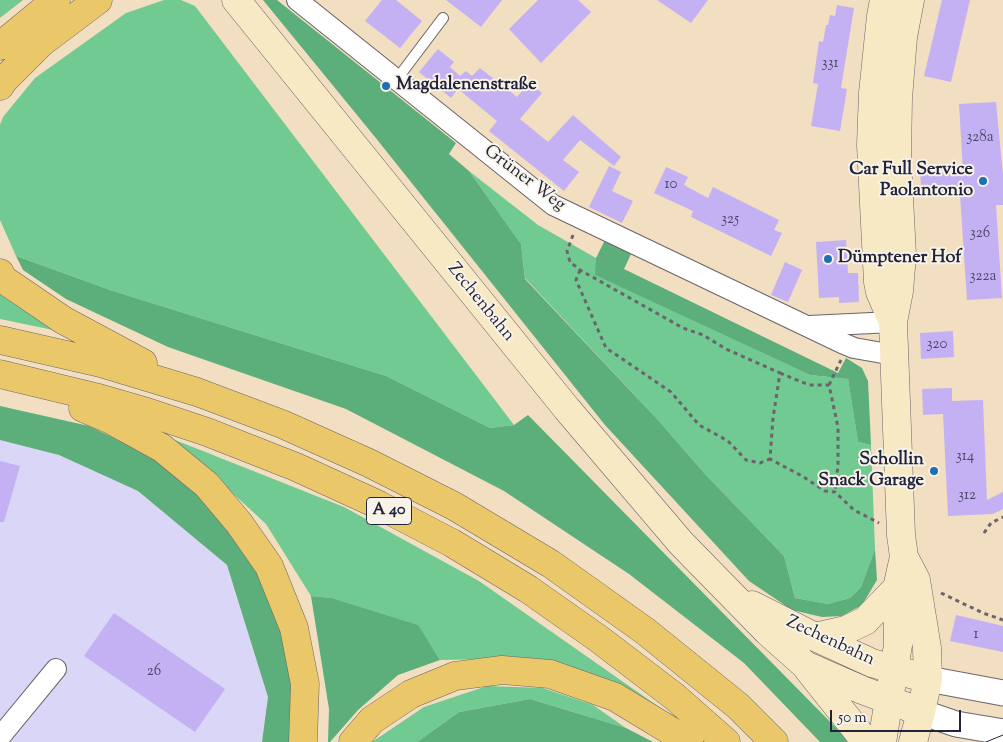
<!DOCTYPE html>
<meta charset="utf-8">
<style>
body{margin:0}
#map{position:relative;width:1003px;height:742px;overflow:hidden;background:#f2dec1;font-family:"Sorts Mill Goudy",serif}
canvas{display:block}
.scale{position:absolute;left:830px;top:710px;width:131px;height:22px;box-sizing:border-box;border:2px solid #22223b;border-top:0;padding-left:6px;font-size:15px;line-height:18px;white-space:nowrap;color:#22223b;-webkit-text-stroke:4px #f7f3e8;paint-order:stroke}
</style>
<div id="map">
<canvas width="1003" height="742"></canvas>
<div class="scale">50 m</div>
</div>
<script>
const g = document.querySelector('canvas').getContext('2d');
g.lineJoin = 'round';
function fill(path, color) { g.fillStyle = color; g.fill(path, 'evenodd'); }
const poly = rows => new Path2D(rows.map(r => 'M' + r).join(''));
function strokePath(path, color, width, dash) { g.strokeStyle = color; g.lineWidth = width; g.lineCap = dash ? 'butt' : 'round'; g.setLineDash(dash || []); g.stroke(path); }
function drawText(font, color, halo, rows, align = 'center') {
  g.font = font + ' "Sorts Mill Goudy",serif'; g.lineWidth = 4; g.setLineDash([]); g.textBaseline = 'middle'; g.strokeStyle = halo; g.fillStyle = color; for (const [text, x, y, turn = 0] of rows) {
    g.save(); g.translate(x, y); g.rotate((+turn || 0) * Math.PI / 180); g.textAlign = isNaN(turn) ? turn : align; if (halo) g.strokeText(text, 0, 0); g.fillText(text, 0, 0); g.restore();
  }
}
fill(poly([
 [0,440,59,455,138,491,227,565,268,697,262,742,0,742]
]), '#dad6f7');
fill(poly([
 [0,0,23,0,0,18],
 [164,0,181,0,195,6,514,425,490,428,386,376,113,291,16,256,0,220,0,125,3,117,35,78,126,13],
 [469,171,538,225,596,258,596,275,810,375,848,379,858,442,871,445,875,549,861,587,850,598,828,604,795,598,784,556,705,474,658,420,525,278,521,244],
 [0,289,63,332,0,319],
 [175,440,344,507,479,581,659,707,561,665,490,659,440,660,417,625,332,598,311,596,266,524],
 [487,686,543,688,593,705,626,728,530,699,459,712,417,742,372,742,424,707]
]), '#71ca91');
fill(poly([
 [263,0,277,0,456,143,449,154,469,171,521,244,525,279,658,420,705,474,784,556,795,598,828,604,850,598,861,587,875,549,877,580,862,605,842,616,822,617,792,610,749,581,605,425,375,137],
 [605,240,631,254,624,269,838,373,846,358,862,368,868,381,871,445,858,442,848,379,810,375,595,275,596,258],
 [16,256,113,291,386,376,490,428,514,425,528,415,845,737,847,742,820,742,744,663,629,574,504,491,346,409,168,347,66,299,23,270],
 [0,406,89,426,153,457,198,496,233,536,259,573,285,638,293,691,290,742,262,742,268,697,227,565,138,491,59,455,0,440],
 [311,596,332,598,418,625,440,660,398,675,358,710,330,742,328,742,329,709],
 [530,699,626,728,653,742,417,742,459,712]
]), '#5cae7b');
fill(poly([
 [382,0,396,0,422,21,400,48,365,21],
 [446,0,502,0,481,27],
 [538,0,578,0,591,12,541,63,509,29],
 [657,0,708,0,691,23],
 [942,0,970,0,951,82,924,76],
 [837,5,854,8,841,88,847,89,840,131,811,126,818,84,813,83,819,41,823,42,826,25,828,25,830,15,835,16],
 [438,49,454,62,450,67,460,76,466,71,472,76,480,68,517,97,529,83,542,93,520,119,548,142,573,115,621,157,614,166,580,140,563,160,579,172,564,191,489,131,497,121,458,89,451,98,419,72],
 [996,102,1003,175,1003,205,996,205,1002,298,967,300,960,195,922,197,920,173,963,171,959,104],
 [609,166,621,172,612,191,633,201,622,223,589,207],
 [666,167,688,177,684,185,708,198,713,187,779,220,774,230,782,233,771,256,691,217,693,211,654,193],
 [846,240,848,273,858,273,859,302,839,303,839,297,819,298,816,242],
 [785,262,802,270,788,302,771,295],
 [953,331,954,357,921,359,920,333],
 [952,388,952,401,983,400,987,500,1003,492,1003,509,993,514,948,516,943,414,923,415,922,389],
 [0,461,20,466,4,522,0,522],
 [114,613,225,689,195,732,84,656],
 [956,615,1003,626,1003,652,950,641]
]), '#c4b1f4');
const service = poly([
 [397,79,443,18]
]);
const minor = poly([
 [297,0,553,205,842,343,854,348,894,355],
 [809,326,893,322],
 [0,737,56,669]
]);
const tertiary = poly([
 [928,679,1003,693],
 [921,712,956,724,1003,732]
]);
const secondary = poly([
 [236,0,567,409,681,543,768,632,805,665,862,690,921,712],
 [884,0,881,16,873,93,871,145,878,282,880,292,893,322],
 [904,557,916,580,927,648,928,679,921,712,913,742],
 [752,605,815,637,872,663,928,679],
 [815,637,846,630,865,621,897,588],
 [808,669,866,742],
 [882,742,898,645,897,588,904,557,901,535,893,322,899,291,902,255,897,160,898,98,903,37,910,0]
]);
const motorway = poly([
 [0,46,56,0],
 [0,86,4,80,41,43,98,0],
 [0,273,3,279,63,320,143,363],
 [0,340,101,363,197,392,282,424,369,463,454,506,551,564,645,631,738,706,774,742],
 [0,374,95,397,147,412,207,432,296,467,379,505,452,543,528,589,599,639,675,697,726,742],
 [83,408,111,420,162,448,207,485,239,523,269,566,294,628,305,684,303,742],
 [353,742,372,720,411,694,455,676,502,670,550,674,615,697,689,742]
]);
strokePath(service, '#6b646a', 12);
strokePath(minor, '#6b646a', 22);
strokePath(tertiary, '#6b646a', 27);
strokePath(secondary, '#6b646a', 29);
strokePath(motorway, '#6b646a', 29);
strokePath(poly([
 [573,235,567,251,570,262,580,270,683,328,703,335,726,349,780,373,773,418,770,459,802,476,825,491,835,492,854,510,879,523],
 [580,270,576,280,606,348,671,392,699,425,728,441,746,460,760,463,770,459],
 [780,373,809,385,829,385,838,427,838,465,835,492],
 [829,385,841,360],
 [984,533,991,523,1003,517],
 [941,593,983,613,1003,620]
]), '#6b646a', 3, [4, 4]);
strokePath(service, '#fff', 10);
strokePath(minor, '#fff', 20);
strokePath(tertiary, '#fff', 25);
strokePath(secondary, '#f7e9c3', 28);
strokePath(motorway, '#eac769', 28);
strokePath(poly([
 [986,742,1003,735]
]), '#22223b', 1);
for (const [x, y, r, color] of [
 [386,86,5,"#1f6fb2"],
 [983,181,5,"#1f6fb2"],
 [828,259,5,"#1f6fb2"],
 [934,471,5,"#1f6fb2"]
]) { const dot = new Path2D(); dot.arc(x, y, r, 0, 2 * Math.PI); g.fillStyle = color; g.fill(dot); strokePath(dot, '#f7f3e8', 2); }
drawText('15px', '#4a4669', null, [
 ["331",830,64],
 ["328a",980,138],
 ["10",671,185],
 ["325",730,220],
 ["326",980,234],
 ["322a",983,277],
 ["320",937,345],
 ["314",965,457],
 ["312",967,496],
 ["1",976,635],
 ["26",154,672]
]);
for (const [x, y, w] of [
 [389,511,45]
]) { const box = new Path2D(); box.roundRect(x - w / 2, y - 13.5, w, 27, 4); g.fillStyle = '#f7f3e8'; g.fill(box); strokePath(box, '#22223b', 1); }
drawText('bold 16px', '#22223b', null, [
 ["A 40",389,511]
]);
drawText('bold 18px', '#22223b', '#f7f3e8', [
 ["Magdalenenstraße",396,86],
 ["Car Full Service",973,171,"right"],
 ["Paolantonio",973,192,"right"],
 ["Dümptener Hof",838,259],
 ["Schollin",924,461,"right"],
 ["Snack Garage",924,482,"right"]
], 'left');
drawText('18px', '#22223b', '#f7f3e8', [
 ["Grüner Weg",524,179,37],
 ["Zechenbahn",480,303,51],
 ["Zechenbahn",830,642,25]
]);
</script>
